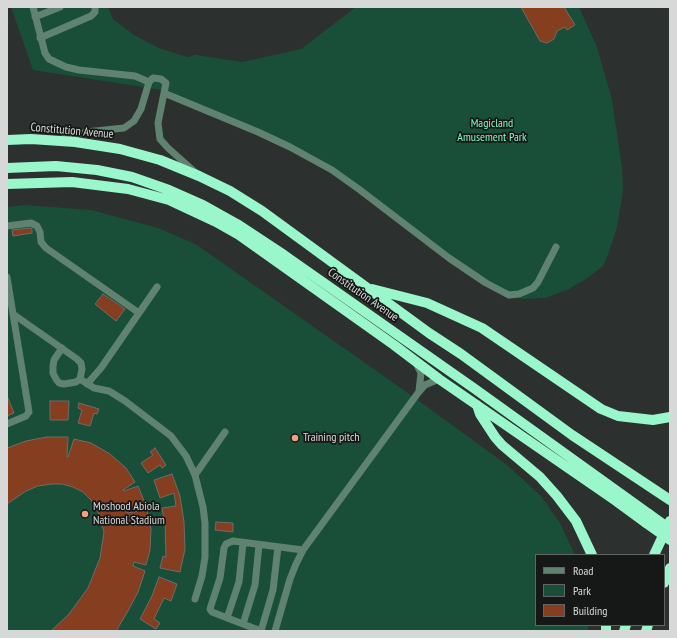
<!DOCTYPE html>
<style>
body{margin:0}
#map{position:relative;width:677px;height:638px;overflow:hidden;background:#2c302e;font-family:"PT Sans Narrow",sans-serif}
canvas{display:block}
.frame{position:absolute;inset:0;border:8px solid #d6d9d7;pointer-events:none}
.legend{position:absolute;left:535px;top:554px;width:130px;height:72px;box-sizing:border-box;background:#161817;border:1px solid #636564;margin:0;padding:5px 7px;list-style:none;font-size:12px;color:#d6d9d7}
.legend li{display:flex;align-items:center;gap:8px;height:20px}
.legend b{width:20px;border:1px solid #636564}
</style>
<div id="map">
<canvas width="677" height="638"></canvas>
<div class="frame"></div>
<ul class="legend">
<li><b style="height:5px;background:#5f8271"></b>Road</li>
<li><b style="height:11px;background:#194f39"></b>Park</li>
<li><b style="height:11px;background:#853e1f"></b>Building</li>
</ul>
</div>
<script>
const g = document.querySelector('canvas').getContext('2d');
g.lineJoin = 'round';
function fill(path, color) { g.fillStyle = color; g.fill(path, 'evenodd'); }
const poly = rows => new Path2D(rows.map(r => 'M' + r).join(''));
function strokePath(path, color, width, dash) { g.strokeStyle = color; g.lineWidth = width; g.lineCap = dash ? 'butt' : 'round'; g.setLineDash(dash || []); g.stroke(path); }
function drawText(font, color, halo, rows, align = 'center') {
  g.font = font + ' "PT Sans Narrow",sans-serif'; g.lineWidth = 3.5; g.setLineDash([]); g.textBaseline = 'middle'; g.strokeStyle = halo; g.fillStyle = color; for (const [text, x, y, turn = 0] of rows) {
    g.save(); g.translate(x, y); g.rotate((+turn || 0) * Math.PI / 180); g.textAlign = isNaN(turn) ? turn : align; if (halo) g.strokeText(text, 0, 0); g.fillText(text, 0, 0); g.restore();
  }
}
fill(poly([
 [11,7,108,7,113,19,134,35,159,48,187,57,196,55,242,62,301,49,356,7,579,7,597,47,612,100,622,167,623,191,617,227,606,260,602,267,586,279,569,289,545,298,522,299,485,281,283,140,169,91,33,70],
 [25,205,91,210,158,228,197,245,415,398,507,465,541,496,560,523,575,555,536,555,536,625,588,625,588,631,7,631,7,207]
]), '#194f39');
const building = poly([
 [521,7,564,7,575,25,567,30,565,27,557,31,554,39,547,43,540,41,521,7],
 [30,228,32,229,32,233,13,236,12,230,30,228],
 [103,294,125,309,116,321,95,304,103,294],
 [7,396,14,413,7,416,7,396],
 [50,401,69,401,68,420,50,420,50,401],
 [79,403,99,409,97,414,94,413,90,426,78,423,82,410,78,408,79,403],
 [47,437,68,437,67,457,68,457,74,439,91,443,110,454,126,468,135,482,123,490,124,491,138,486,145,503,127,510,127,513,147,510,151,529,150,550,146,565,134,562,133,566,145,571,138,592,128,611,116,631,51,631,69,614,88,588,100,558,104,532,97,509,91,500,83,492,73,487,62,484,52,484,38,486,26,491,7,504,7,448,26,441,47,437],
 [155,448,166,465,162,468,160,465,148,473,141,463,153,455,150,452,155,448],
 [172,474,180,496,184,522,185,549,180,572,160,568,163,556,166,557,165,520,164,520,162,508,176,506,174,493,160,498,154,480,172,474],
 [216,522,233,523,233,532,215,530,216,522],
 [159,577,177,584,171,601,164,598,154,619,160,623,156,629,140,619,152,596,159,577]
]);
fill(building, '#853e1f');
strokePath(building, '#716b69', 1);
strokePath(poly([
 [33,7,45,53,49,59,66,67,79,70,135,76,149,82],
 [35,17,60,7],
 [40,38,91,16,95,12,95,7],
 [164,93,258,132,290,147,332,170,360,190,449,258,486,283,505,293,509,295,519,294,533,288,538,282,556,247],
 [62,139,86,132,124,128,134,121,141,109,149,82,153,78,161,79,166,83,158,123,160,139,168,148,196,173],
 [7,226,31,223,37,226,40,232,41,242,46,248,139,313],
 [7,277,29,412,26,416,7,424],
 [13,314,77,359,81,363,82,369,80,379,94,388,109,391,125,401,171,436,186,456,195,475,203,507,205,523,205,557,202,576,195,599],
 [62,348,54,360,53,366,53,373,56,379,59,383,64,384,76,382,80,379],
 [416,363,421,373,419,391],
 [87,384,101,368,157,287],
 [195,475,225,432],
 [227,618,239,582,243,543],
 [243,624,255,585,259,545],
 [261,631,212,612,210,609,220,578,224,548,226,544,233,541,303,550],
 [261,631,273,590,278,547],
 [275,631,290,579,296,564,303,550,418,393,425,385,439,379]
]), '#5f8271', 7);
strokePath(poly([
 [7,140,31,139,75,142,120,149,160,160,199,176,230,191,262,211,429,333,461,354,572,435,670,500],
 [7,168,56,166,97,170,132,177,169,190,203,205,237,224,284,255,475,389,649,514],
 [7,184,72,182,128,189,169,200,216,222,239,235,394,345,439,379,616,501,646,523],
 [372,289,427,303,482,328,601,409,618,416,653,420,670,417],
 [477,405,480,414,495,437,502,445,540,477,557,496,576,521,592,555],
 [654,555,670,521],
 [664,583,670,568],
 [606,631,606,625],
 [624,631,626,625],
 [646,631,648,625]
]), '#9af6cb', 10);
strokePath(poly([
 [649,514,670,529],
 [646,523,670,540]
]), '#9af6cb', 10);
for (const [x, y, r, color] of [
 [295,438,4,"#f2a07f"],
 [85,514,4,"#f2a07f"]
]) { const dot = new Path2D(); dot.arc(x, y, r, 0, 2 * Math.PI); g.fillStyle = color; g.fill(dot); strokePath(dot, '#161817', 1.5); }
drawText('12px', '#7ffcc5', '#161817', [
 ["Magicland",492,124],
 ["Amusement Park",492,138]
]);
drawText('12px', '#d6d9d7', '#161817', [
 ["Constitution Avenue",72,131,5],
 ["Constitution Avenue",363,295,35]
]);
drawText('12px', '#d6d9d7', '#161817', [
 ["Training pitch",303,438],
 ["Moshood Abiola",93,507],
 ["National Stadium",93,521]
], 'left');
</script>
